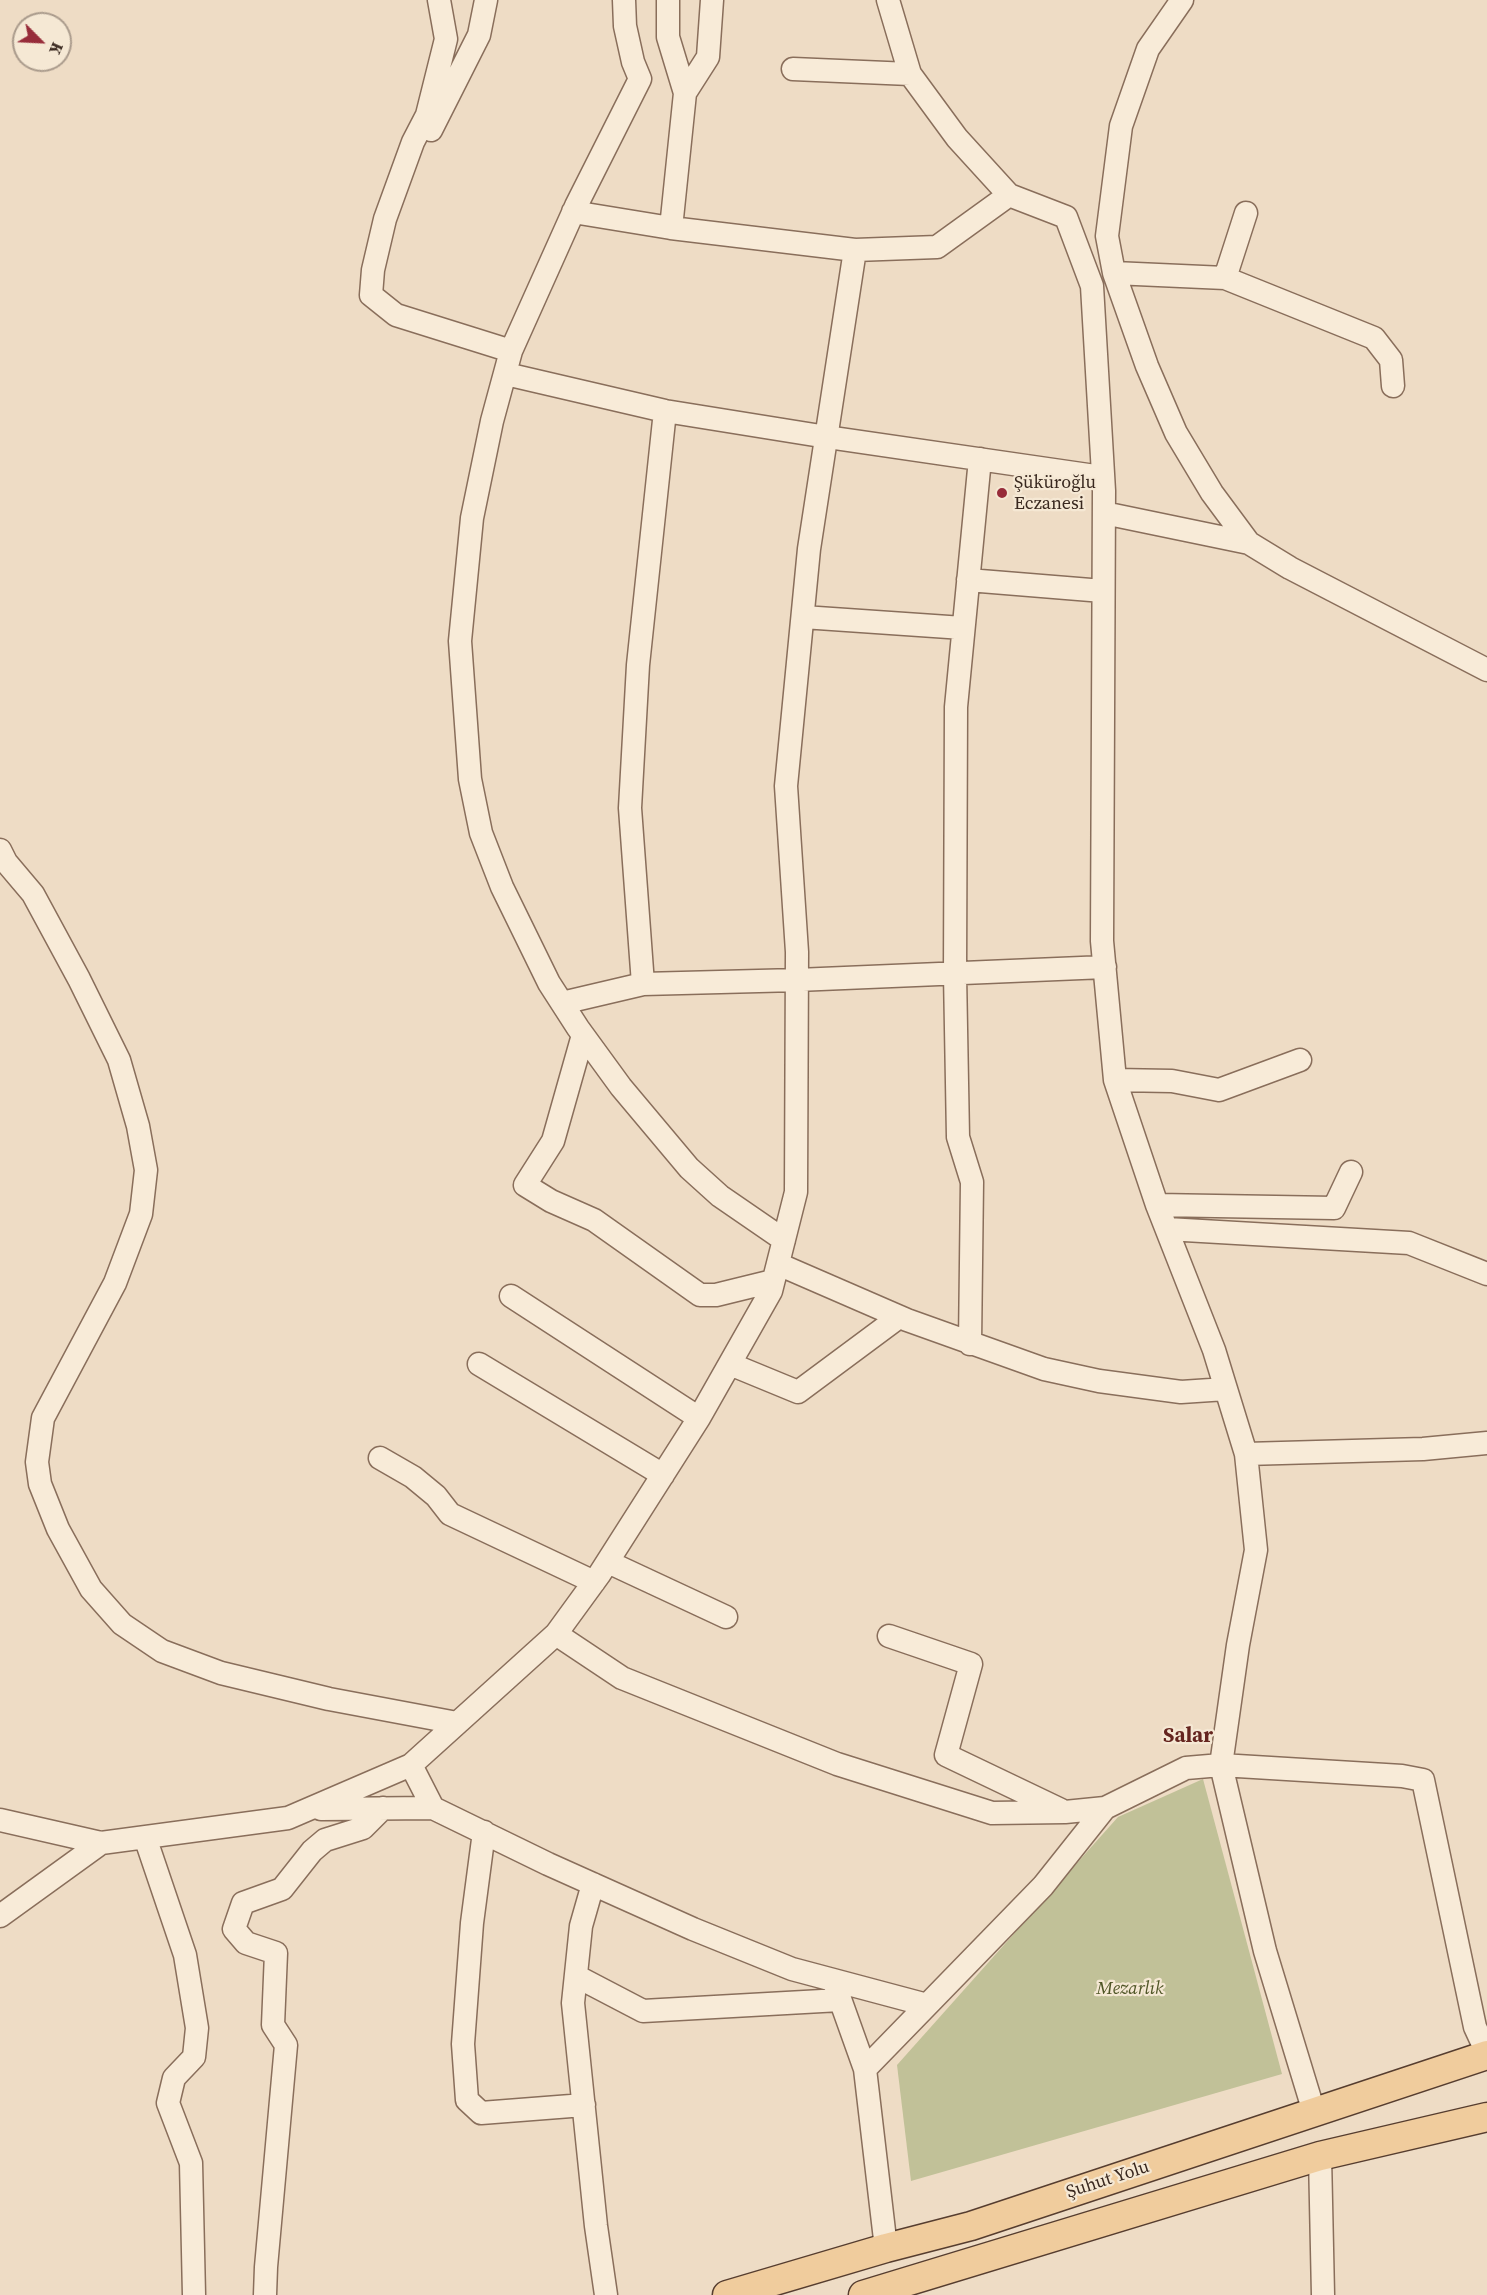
<!DOCTYPE html>
<meta charset="utf-8">
<style>
body{margin:0}
#map{position:relative;width:1487px;height:2295px;overflow:hidden;background:#eedcc5;font-family:"Source Serif 4",serif}
canvas{display:block}
.north{position:absolute;left:12px;top:12px;width:60px;height:60px;box-sizing:border-box;background:#f5e8d4;border:2px solid #aa9b8c;border-radius:50%;rotate:114deg;font-size:16px;font-weight:700;line-height:24px;text-align:center;color:#39281f}
.north::after{content:'';display:block;margin:auto;width:21px;height:27px;background:#972c3a;clip-path:polygon(50% 0,100% 100%,50% 72%,0 100%)}
</style>
<div id="map">
<canvas width="1487" height="2295"></canvas>
<div class="north">K</div>
</div>
<script>
const g = document.querySelector('canvas').getContext('2d');
g.lineJoin = 'round';
function fill(path, color) { g.fillStyle = color; g.fill(path, 'evenodd'); }
const poly = rows => new Path2D(rows.map(r => 'M' + r).join(''));
function strokePath(path, color, width, dash) { g.strokeStyle = color; g.lineWidth = width; g.lineCap = dash ? 'butt' : 'round'; g.setLineDash(dash || []); g.stroke(path); }
function drawText(font, color, halo, rows, align = 'center') {
  g.font = font + ' "Source Serif 4",serif'; g.lineWidth = 4.5; g.setLineDash([]); g.textBaseline = 'middle'; g.strokeStyle = halo; g.fillStyle = color; for (const [text, x, y, turn = 0] of rows) {
    g.save(); g.translate(x, y); g.rotate((+turn || 0) * Math.PI / 180); g.textAlign = isNaN(turn) ? turn : align; if (halo) g.strokeText(text, 0, 0); g.fillText(text, 0, 0); g.restore();
  }
}
fill(poly([
 [1203,1779,1282,2074,911,2181,897,2065,1118,1817]
]), '#c1c198');
const minor = poly([
 [439,0,446,39,427,115,413,142,385,219,373,270,371,295,396,315,511,351],
 [624,0,625,26,633,62,640,79,576,206,511,351,492,421,472,518,460,641,470,779,481,833,502,887,549,983,578,1028,621,1087,689,1168,720,1196,784,1240],
 [668,0,668,37,685,93],
 [888,0,910,74,957,138,1009,195,1066,217,1092,286,1104,491,1102,941,1115,1080,1157,1205,1214,1350,1246,1454,1256,1550,1238,1645,1221,1765,1265,1951,1314,2112],
 [1182,0,1148,49,1121,126,1107,236,1114,273,1147,366,1176,433,1212,493,1249,543,1290,568,1487,670],
 [793,69,910,74],
 [431,130,479,35,486,0],
 [573,212,671,228,855,250,937,247,1009,195],
 [671,228,685,93,708,57,712,0],
 [1114,273,1225,278,1374,338,1391,360,1393,386],
 [1225,278,1246,213],
 [506,374,665,411,827,437,1102,477],
 [1104,513,1249,543],
 [968,580,1103,591],
 [803,617,963,628],
 [0,850,6,862,33,894,79,979,119,1060,138,1126,146,1170,141,1214,115,1283,43,1418,37,1462,40,1484,58,1529,91,1589,122,1624,162,1651,221,1673,329,1699,457,1723],
 [643,984,630,808,638,665,665,411],
 [562,1003,643,984,797,980,1105,967],
 [583,1035,553,1141,525,1185,551,1201,594,1220,700,1295,716,1295,773,1281],
 [1115,1080,1172,1081,1219,1090,1300,1060],
 [1157,1205,1334,1208,1351,1172],
 [1167,1229,1409,1243,1487,1274],
 [778,1264,907,1320,1044,1369,1099,1381,1181,1392,1226,1389],
 [511,1296,699,1418],
 [970,1344,972,1182,958,1137,955,974,956,707,980,459],
 [479,1364,663,1475],
 [730,1364,798,1392,899,1317],
 [1246,1454,1423,1449,1487,1443],
 [380,1458,413,1477,436,1496,450,1514,594,1582],
 [608,1562,726,1617],
 [556,1634,622,1678,837,1764,992,1813,1065,1812,1105,1808],
 [889,1636,971,1664,946,1755,1061,1810],
 [411,1765,433,1808,548,1864,693,1929,792,1969,927,2005],
 [321,1809,433,1808],
 [0,1820,101,1843,288,1818,411,1765,556,1634,599,1575,699,1418,771,1291,796,1192,797,952,786,786,809,549,855,250],
 [484,1832,472,1923,463,2044,467,2100,481,2113,584,2105],
 [145,1837,185,1955,197,2028,194,2057,174,2078,168,2103,191,2163,194,2295],
 [593,1884,581,1926,573,2003,596,2226,606,2295],
 [0,1916,101,1843],
 [576,1976,643,2011,840,2000],
 [835,1985,865,2069],
 [1320,2156,1323,2295],
 [886,2248,865,2069,1043,1886,1105,1808,1186,1768,1221,1765,1402,1776,1423,1780,1475,2027,1487,2053],
 [265,2295,266,2267,286,2045,273,2025,276,1953,246,1943,234,1929,243,1903,282,1889,312,1851,325,1840,363,1828,383,1808]
]);
const major = poly([
 [727,2295,886,2248,971,2226,1487,2055],
 [863,2295,1320,2156,1487,2117]
]);
strokePath(minor, '#896e5b', 25);
strokePath(major, '#563d2f', 31);
strokePath(minor, '#f8ebd8', 22);
strokePath(major, '#f0cc9d', 28);
for (const [x, y, r, color] of [
 [1002,493,6,"#972c3a"]
]) { const dot = new Path2D(); dot.arc(x, y, r, 0, 2 * Math.PI); g.fillStyle = color; g.fill(dot); strokePath(dot, '#f5e8d4', 2); }
drawText('18px', '#39281f', '#f5e8d4', [
 ["Şüküroğlu",1014,483],
 ["Eczanesi",1014,504]
], 'left');
drawText('italic 18px', '#4f5526', '#f5e8d4', [
 ["Mezarlık",1130,1989]
]);
drawText('18px', '#39281f', '#f5e8d4', [
 ["Şuhut Yolu",1108,2180,-18]
]);
drawText('bold 21px', '#65251f', '#f5e8d4', [
 ["Salar",1188,1737]
]);
</script>
